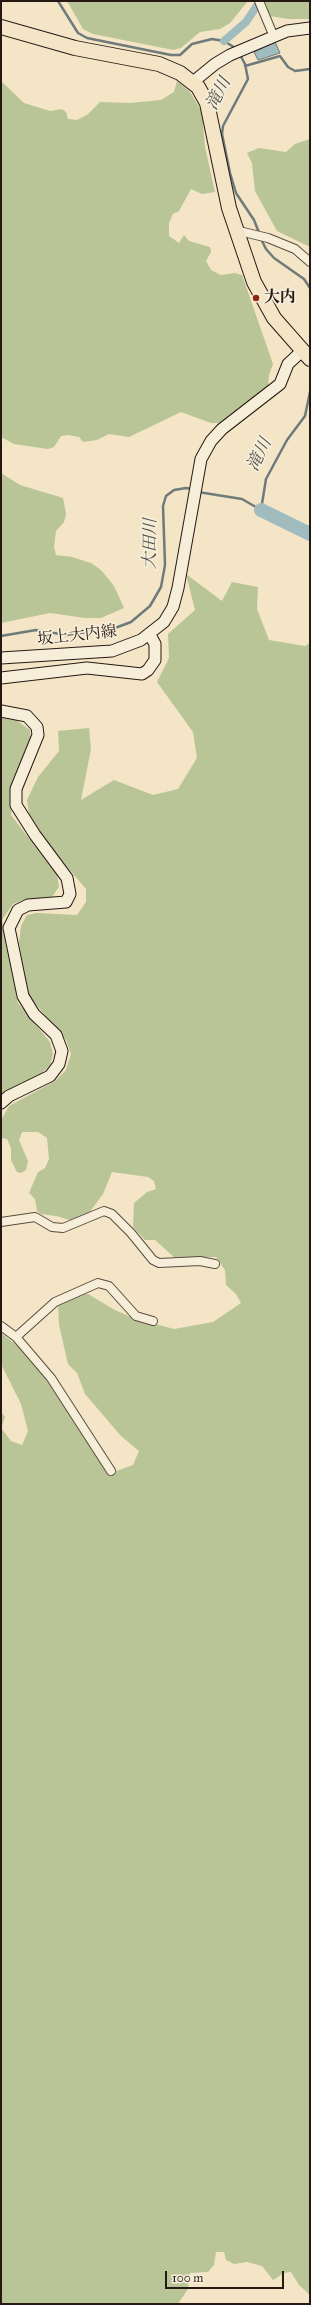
<!DOCTYPE html>
<meta charset="utf-8">
<style>
body{margin:0}
#map{position:relative;width:311px;height:2305px;overflow:hidden;background:#f3e5c6;font-family:"IM FELL Great Primer",serif}
canvas{display:block}
.frame{position:absolute;inset:0;border:2px solid #261914;pointer-events:none}
.scale{position:absolute;left:165px;top:2271px;width:119px;height:18px;box-sizing:border-box;border:2px solid #261914;border-top:0;padding-left:5px;font-size:12px;line-height:14px;white-space:nowrap;color:#261914;-webkit-text-stroke:3px #f7eeda;paint-order:stroke}
</style>
<div id="map">
<canvas width="311" height="2305"></canvas>
<div class="frame"></div>
<div class="scale">100 m</div>
</div>
<script>
const g = document.querySelector('canvas').getContext('2d');
g.lineJoin = 'round';
function fill(path, color) { g.fillStyle = color; g.fill(path, 'evenodd'); }
const poly = rows => new Path2D(rows.map(r => 'M' + r).join(''));
function strokePath(path, color, width, dash) { g.strokeStyle = color; g.lineWidth = width; g.lineCap = dash ? 'butt' : 'round'; g.setLineDash(dash || []); g.stroke(path); }
function drawText(font, color, halo, rows, align = 'center') {
  g.font = font + ' "IM FELL Great Primer","Noto Serif JP",serif'; g.lineWidth = 3.5; g.setLineDash([]); g.textBaseline = 'middle'; g.strokeStyle = halo; g.fillStyle = color; for (const [text, x, y, turn = 0] of rows) {
    g.save(); g.translate(x, y); g.rotate((+turn || 0) * Math.PI / 180); g.textAlign = isNaN(turn) ? turn : align; if (halo) g.strokeText(text, 0, 0); g.fillText(text, 0, 0); g.restore();
  }
}
fill(poly([
 [67,1,248,1,230,23,220,29,200,32,181,48,173,50,93,34,83,29],
 [265,1,310,1,310,19,289,19,269,16],
 [1,81,24,103,50,111,62,109,66,112,68,119,77,120,87,115,100,102,130,103,161,100,174,92,177,81,190,92,202,112,205,147,215,192,202,194,191,189,179,211,173,214,169,223,169,236,179,243,184,235,189,241,210,247,211,252,206,261,211,270,221,275,235,273,242,275,273,364,269,375,268,388,219,423,211,423,181,412,129,437,109,434,97,440,83,442,79,437,68,435,61,436,54,447,48,449,14,444,1,437],
 [310,139,310,247,277,231,255,191,252,163,247,153,259,148,286,152,295,144],
 [1,473,20,485,63,498,66,514,64,522,56,531,54,547,56,555,72,557,91,563,101,570,114,586,124,608,101,618,85,618,50,613,1,623],
 [186,574,222,601,232,582,258,587,257,609,269,640,305,646,310,643,310,2295,299,2285,291,2272,284,2273,273,2280,262,2266,247,2262,234,2264,226,2260,224,2252,216,2252,214,2265,208,2272,190,2273,188,2289,178,2304,1,2304,1,1412,5,1417,1,1428,11,1441,22,1445,28,1431,21,1404,1,1364,1,1333,26,1352,69,1412,108,1474,133,1465,139,1451,121,1436,85,1394,77,1373,68,1364,59,1325,58,1305,80,1294,88,1294,113,1309,133,1318,174,1329,213,1322,241,1303,236,1294,226,1285,225,1270,216,1257,174,1257,155,1240,145,1240,133,1227,134,1203,147,1192,156,1189,154,1181,148,1177,112,1172,103,1194,89,1213,73,1221,56,1216,41,1214,37,1211,35,1199,29,1193,38,1172,45,1168,49,1159,47,1138,38,1132,22,1132,19,1140,28,1161,26,1170,21,1173,17,1172,11,1160,11,1148,7,1139,1,1138,1,1120,9,1106,55,1081,66,1070,71,1054,66,1040,28,995,19,943,21,926,27,915,37,913,77,915,86,902,86,889,44,840,30,820,27,800,38,777,59,751,58,731,89,728,91,749,81,800,114,780,153,795,178,789,197,758,193,732,157,682,169,658,168,634,195,610],
 [1,716,16,720,30,730,31,743,21,761,13,783,11,815,57,875,59,887,52,897,23,900,13,904,2,920,18,1003,50,1042,53,1054,50,1065,41,1074,1,1097]
]), '#b9c596');
const water = poly([
 [275,42,280,53,258,60,254,52,275,42]
]);
fill(water, '#a0bcbf');
strokePath(water, '#6f7b7b', 1);
strokePath(poly([
 [58,1,78,33,87,38,171,55,180,55,192,44,212,39,224,41,237,49],
 [239,53,245,64,248,79,223,126,222,134,230,173,236,193,254,220,260,235],
 [245,66,280,56,288,67,295,71,310,69],
 [261,239,266,249,274,258,304,279,310,288],
 [198,492,242,499,261,510,266,479,287,440,305,416,310,392],
 [1,636,36,630,66,635,115,628,131,622,150,606,161,587,165,565,163,506,166,496,174,490,186,488,192,489]
]), '#6f7b7b', 2.5);
strokePath(poly([
 [224,41,246,22,260,1]
]), '#a0bcbf', 8);
strokePath(poly([
 [261,510,310,534]
]), '#a0bcbf', 14);
const street = poly([
 [259,1,274,37],
 [235,230,268,238,295,249,310,262],
 [1,1222,35,1217,52,1227,63,1228,104,1211,112,1214,131,1233,153,1260,159,1263,200,1261,215,1264],
 [1,1326,16,1337,51,1378,111,1471],
 [16,1337,55,1302,98,1283,109,1286,136,1316,153,1321]
]);
const secondary = poly([
 [193,82,215,64,230,55,287,31,310,28],
 [1,658,112,651,141,640,164,622,173,607,178,588,201,459,211,441,222,429,280,384,288,364,303,350],
 [1,678,87,668,142,674,148,670,155,660,155,644,150,635],
 [1,711,27,716,37,727,38,735,16,789,16,805,35,835,67,878,70,894,66,902,28,905,18,910,9,928,23,996,34,1014,56,1035,62,1051,59,1064,50,1076,9,1096,1,1103]
]);
const highway = poly([
 [1,27,75,48,159,64,180,73,198,87,207,103,229,208,254,282,274,318,310,359]
]);
strokePath(street, '#594c40', 10);
strokePath(secondary, '#261914', 13);
strokePath(highway, '#261914', 16);
strokePath(street, '#f7eeda', 8);
strokePath(secondary, '#f7eeda', 11);
strokePath(highway, '#f3e5c6', 14);
for (const [x, y, r, color] of [
 [256,298,4,"#8f2418"]
]) { const dot = new Path2D(); dot.arc(x, y, r, 0, 2 * Math.PI); g.fillStyle = color; g.fill(dot); strokePath(dot, '#f7eeda', 1.5); }
drawText('bold 16px', '#261914', '#f7eeda', [
 ["大内",264,298]
], 'left');
drawText('16px', '#261914', '#f7eeda', [
 ["坂上大内線",77,636,-6]
]);
drawText('italic 17px', '#515250', '#f7eeda', [
 ["滝川",219,94,-63],
 ["滝川",260,455,-64],
 ["大田川",151,544,-89]
]);
</script>
